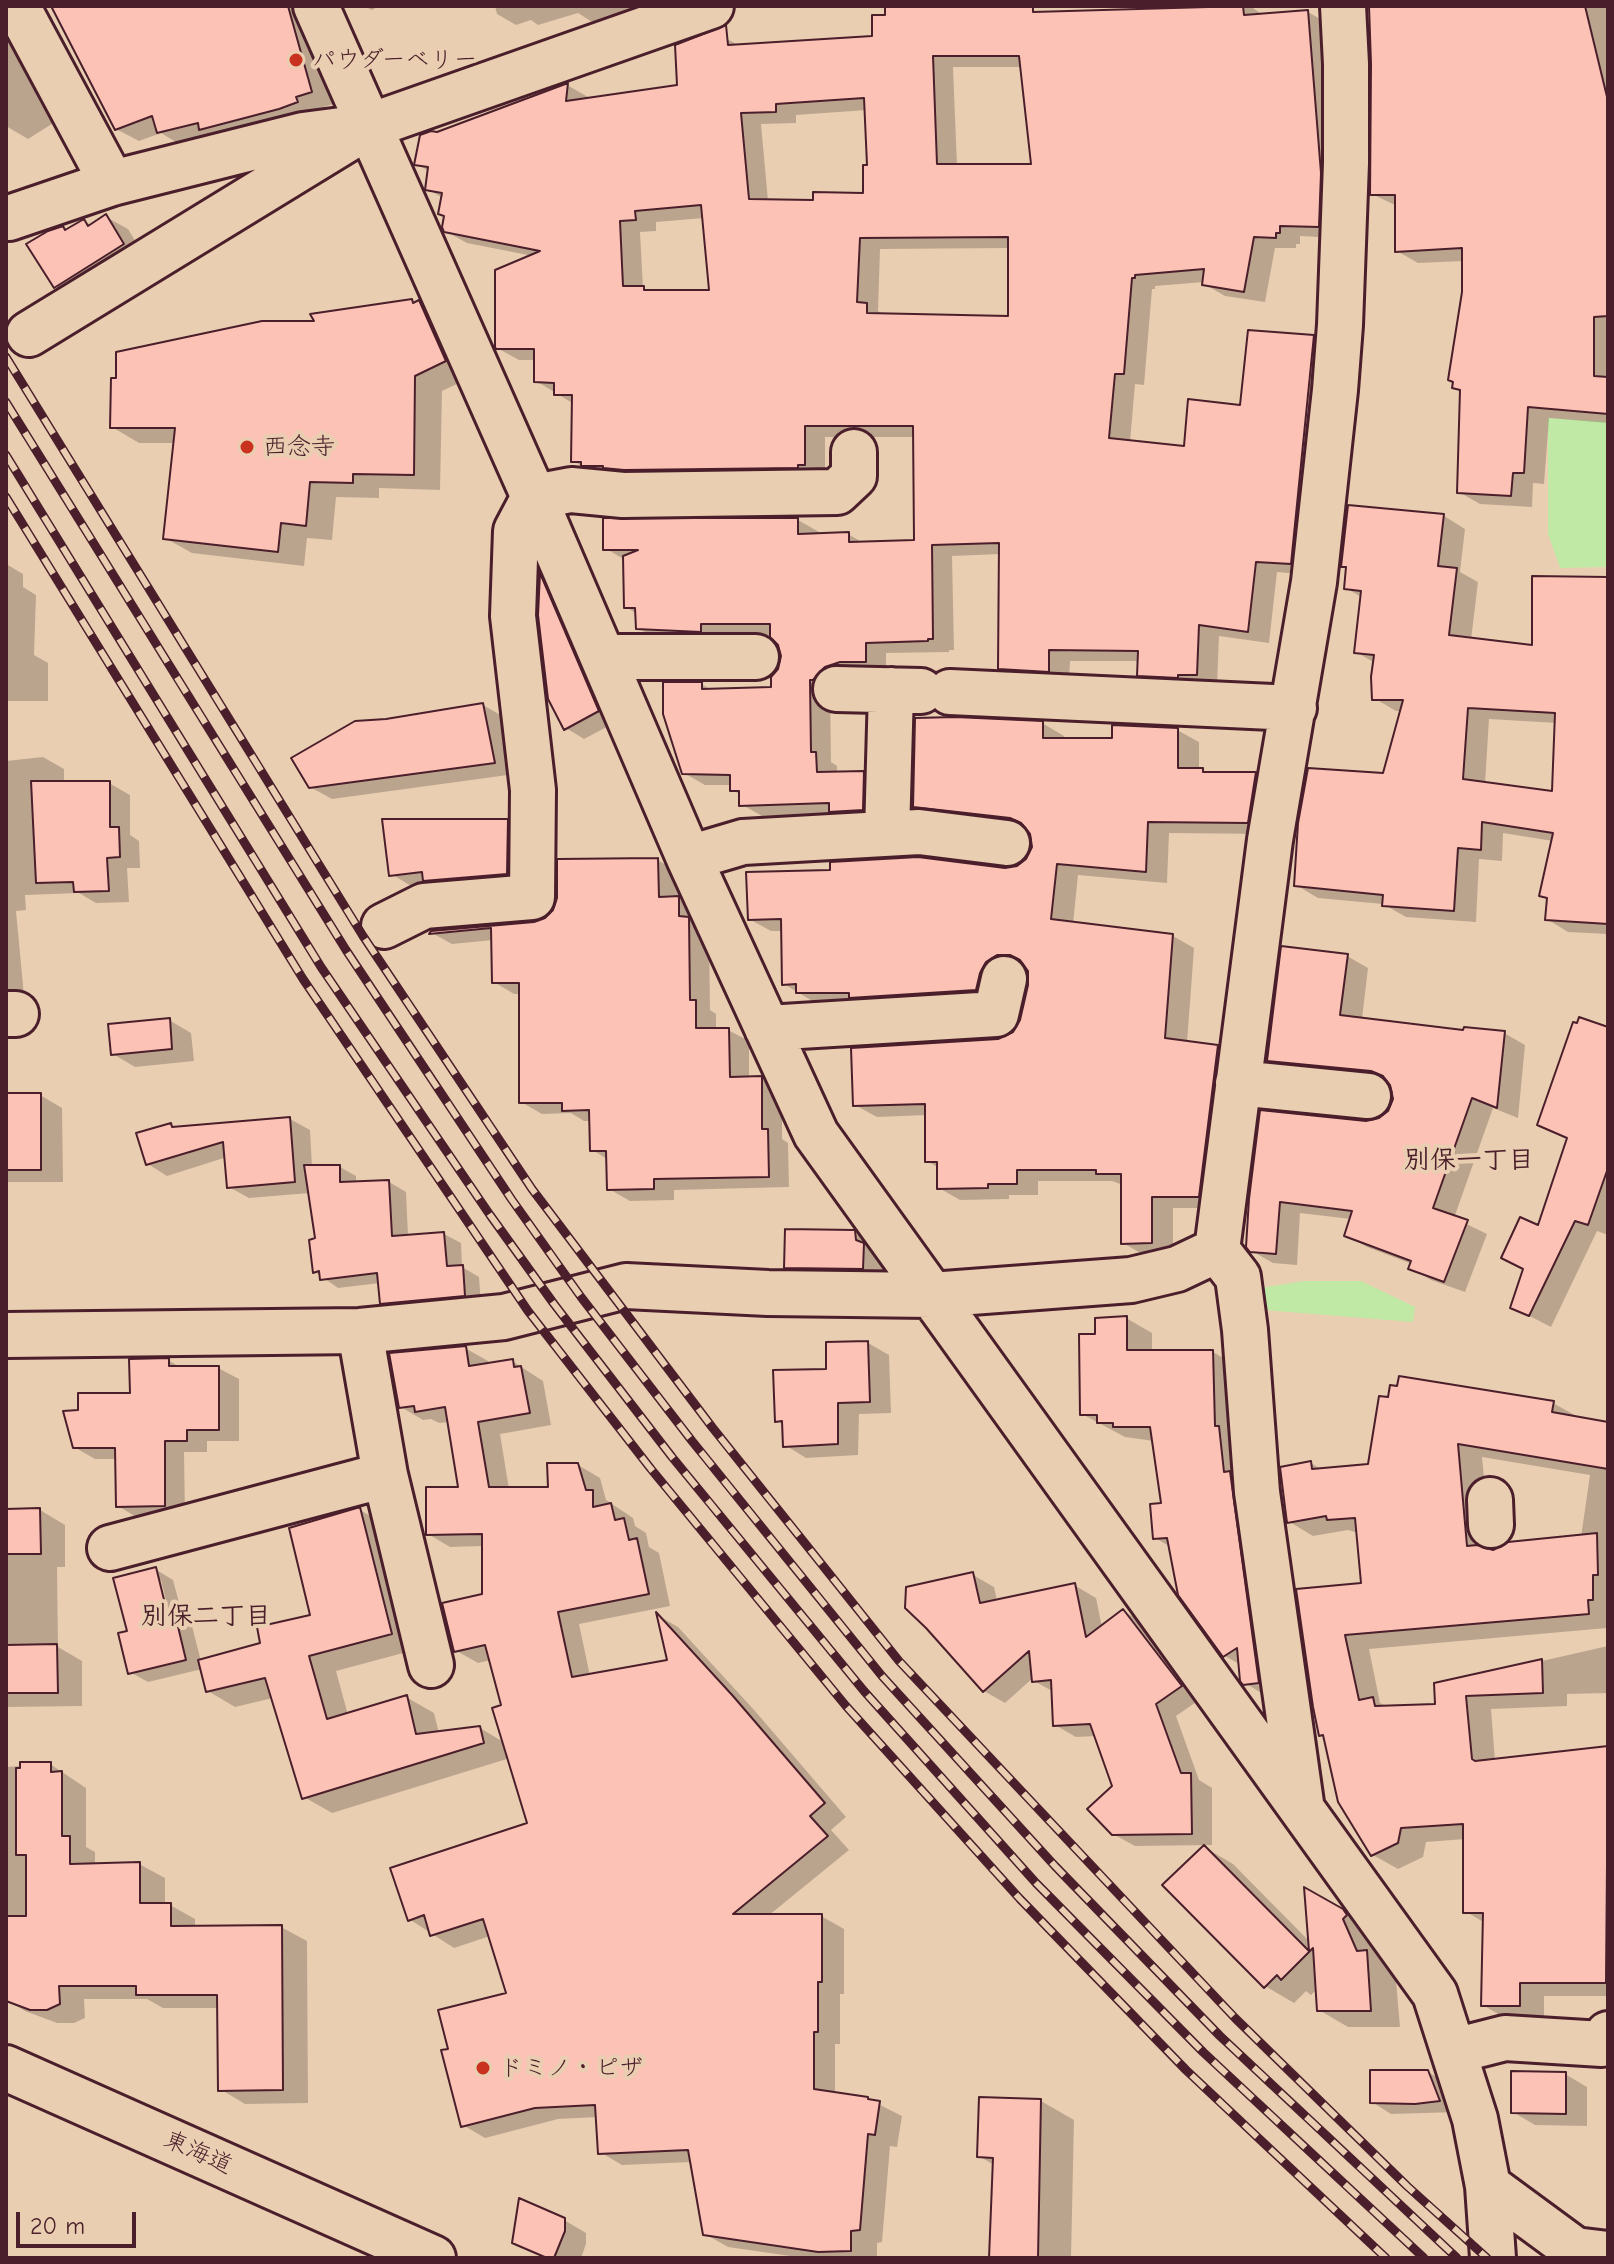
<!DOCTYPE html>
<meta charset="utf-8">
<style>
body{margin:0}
#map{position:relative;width:1614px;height:2264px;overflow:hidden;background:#eaceb1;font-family:"Comic Neue",sans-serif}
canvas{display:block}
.frame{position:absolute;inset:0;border:8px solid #4a1f2b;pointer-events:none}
.scale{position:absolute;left:16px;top:2212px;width:120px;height:36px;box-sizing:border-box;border:4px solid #4a1f2b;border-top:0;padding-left:10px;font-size:24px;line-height:28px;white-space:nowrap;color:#4a1f2b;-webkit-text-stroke:6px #eaceb1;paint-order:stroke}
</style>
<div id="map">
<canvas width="1614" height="2264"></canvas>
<div class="frame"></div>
<div class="scale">20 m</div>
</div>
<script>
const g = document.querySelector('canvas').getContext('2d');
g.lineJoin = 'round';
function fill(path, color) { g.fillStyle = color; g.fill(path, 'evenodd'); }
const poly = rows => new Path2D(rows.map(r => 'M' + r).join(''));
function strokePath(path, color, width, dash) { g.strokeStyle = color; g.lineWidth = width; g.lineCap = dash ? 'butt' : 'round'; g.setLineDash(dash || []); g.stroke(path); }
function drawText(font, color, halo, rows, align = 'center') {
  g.font = font + ' "Comic Neue","Klee One",sans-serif'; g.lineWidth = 8; g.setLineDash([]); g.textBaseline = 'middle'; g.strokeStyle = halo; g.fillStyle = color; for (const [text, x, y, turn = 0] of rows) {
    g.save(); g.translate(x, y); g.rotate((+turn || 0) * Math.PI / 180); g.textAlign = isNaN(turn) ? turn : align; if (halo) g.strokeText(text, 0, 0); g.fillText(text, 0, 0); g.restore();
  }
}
fill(poly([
 [1548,418,1608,422,1608,567,1560,568,1548,534],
 [1304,1281,1361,1281,1415,1307,1413,1322,1263,1310,1260,1288]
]), '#c0e9a5');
fill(poly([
 [57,6,305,6,333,104,317,109,319,115,181,145,161,133,139,141,116,129],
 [364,6,379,6,372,10],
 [495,6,667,6,597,25,578,13,538,25,531,20,516,25,497,14],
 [887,6,1013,6,1031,16,1176,6,1250,6,1263,15,1308,12,1329,24,1339,238,1300,236,1300,244,1296,244,1296,248,1275,248,1265,302,1225,296,1204,284,1204,282,1155,286,1155,289,1152,289,1144,385,1135,384,1130,442,1185,448,1242,408,1314,337,1334,349,1311,575,1277,572,1269,643,1219,636,1217,686,1160,687,1139,675,1140,661,1070,661,1069,682,1021,680,1000,668,1001,554,952,556,954,650,949,650,949,652,886,653,886,673,830,692,831,762,837,766,837,774,863,773,884,785,883,821,852,823,836,814,762,816,741,804,741,795,732,790,732,785,705,785,684,773,701,684,712,690,773,689,783,658,780,644,772,635,722,635,722,643,659,640,638,628,637,614,626,607,625,560,605,548,798,520,819,532,819,535,848,534,865,544,916,542,915,437,825,437,825,476,594,473,573,461,574,404,536,381,536,360,519,360,497,348,533,256,467,243,445,231,443,198,427,189,429,171,416,164,437,134,567,85,588,97,587,100,679,87,727,39,740,46,874,38,887,17],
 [953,67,1023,67,1033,166,957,166],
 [867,110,869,167,865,195,815,202,768,201,761,124,796,123,796,115],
 [704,218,711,292,649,292,643,288,640,232,656,231,656,222],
 [1010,248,1010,318,885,316,878,311,880,249],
 [1370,6,1608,6,1608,423,1549,418,1544,484,1533,483,1532,507,1480,504,1459,492,1462,392,1454,387,1464,293,1464,261,1418,263,1397,251,1397,206,1372,194,1373,64],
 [6,16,63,117,28,139,6,126],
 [106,217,128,229,145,257,77,299,55,286,63,228,68,231,84,221,92,226],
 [419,302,446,318,472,377,442,391,440,490,379,488,379,498,336,497,332,540,307,538,304,566,192,553,165,538,175,443,139,443,112,427,318,323,313,316],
 [1444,516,1465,529,1460,572,1478,582,1471,640,1534,647,1608,579,1608,934,1568,932,1547,919,1549,899,1541,895,1553,841,1503,833,1502,861,1479,859,1476,922,1406,917,1383,904,1318,898,1296,885,1385,775,1402,711,1396,711,1374,698,1375,663,1356,652,1363,598,1346,588,1348,569,1343,566],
 [1489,719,1557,723,1554,794,1485,784],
 [6,564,23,574,23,587,36,595,34,655,48,663,48,701,6,701],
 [541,577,558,586,616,722,584,739,566,728],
 [483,705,504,717,515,774,332,799,310,787,387,721],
 [1042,723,1064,736,1064,740,1114,740,1177,730,1199,742,1199,770,1210,774,1256,774,1277,786,1269,834,1169,833,1167,883,1078,875,1073,924,1173,936,1194,948,1187,1043,1218,1047,1239,1059,1220,1208,1173,1208,1173,1254,1144,1255,1123,1243,1123,1185,1112,1181,1038,1181,1038,1195,1009,1195,1009,1199,960,1200,939,1188,939,1168,927,1161,927,1115,877,1117,855,1105,1013,1035,1022,1020,1030,985,1030,972,1026,966,1020,966,997,1001,819,1005,784,984,783,931,771,931,749,919,1018,868,1029,859,1034,846,1029,829,936,819,915,806],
 [43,757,64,769,64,783,109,783,130,795,130,835,139,841,140,868,127,868,129,902,96,903,79,893,25,895,26,910,16,911,24,996,6,997,6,761],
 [507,821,529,834,529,886,413,887,391,874],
 [657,860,678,871,679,899,699,910,709,931,710,1010,716,1014,716,1030,728,1030,749,1041,749,1079,761,1078,782,1090,782,1139,788,1143,789,1187,674,1190,674,1200,630,1201,609,1189,609,1160,592,1150,591,1121,584,1121,571,1113,542,1114,521,1102,521,994,514,994,494,982,493,940,452,944,432,933,534,924],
 [1347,956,1368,968,1362,1019,1465,1032,1504,1033,1525,1045,1518,1118,1493,1108,1454,1218,1487,1234,1465,1292,1431,1280,1411,1268,1412,1264,1367,1247,1346,1235,1351,1219,1300,1213,1297,1265,1273,1263,1252,1251,1251,1199,1366,1123,1380,1120,1389,1112,1395,1100,1390,1082,1290,1072,1269,1060],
 [169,1020,191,1033,194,1061,135,1067,113,1054],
 [1608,1029,1608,1235,1597,1231,1551,1327,1512,1307,1569,1140,1539,1124],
 [6,1095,40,1095,62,1108,63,1182,6,1182],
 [290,1119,310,1130,312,1167,340,1167,356,1176,356,1183,389,1182,406,1192,408,1236,444,1234,461,1243,462,1267,479,1277,481,1304,398,1312,382,1303,380,1283,338,1288,315,1272,317,1240,310,1193,249,1198,229,1187,227,1157,167,1176,148,1164,170,1125,177,1129],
 [854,1232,876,1245,885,1258,884,1281,808,1280,786,1267],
 [1126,1318,1152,1333,1152,1352,1213,1352,1239,1367,1271,1699,1245,1683,1241,1665,1225,1656,1180,1594,1171,1547,1155,1538,1163,1505,1154,1441,1125,1437,1082,1414,1097,1336],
 [868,1343,889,1355,891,1413,859,1414,858,1455,806,1458,785,1445,784,1425,777,1421],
 [465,1348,488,1361,489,1365,512,1361,543,1381,551,1425,500,1434,509,1489,550,1489,578,1465,600,1478,606,1500,633,1518,635,1526,646,1533,649,1547,659,1553,670,1606,579,1624,590,1676,669,1662,659,1616,678,1627,755,1711,846,1817,831,1830,849,1850,768,1916,821,1916,844,1929,844,1994,840,1994,840,2044,835,2044,835,2094,868,2099,902,2116,897,2147,890,2146,882,2242,877,2243,877,2258,804,2258,728,2247,705,2234,692,2162,622,2165,600,2152,598,2117,558,2119,485,2138,463,2125,451,2051,509,1994,490,1936,454,1948,409,1919,530,1824,510,1758,332,1813,304,1797,273,1698,235,1707,208,1691,202,1669,148,1682,130,1672,129,1633,155,1569,173,1580,184,1621,192,1626,201,1661,263,1645,312,1616,360,1510,388,1526,418,1649,336,1671,348,1715,406,1697,434,1713,439,1733,480,1728,505,1743,504,1707,491,1660,478,1663,455,1650,484,1596,484,1546,450,1547,428,1534,460,1489,449,1422,439,1423,431,1419,423,1420,401,1407],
 [157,1580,161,1580,172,1625,169,1626],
 [168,1360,181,1368,218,1368,239,1379,239,1441,207,1441,207,1452,184,1452,185,1517,138,1518,118,1506,117,1459,95,1459,74,1447,80,1412,132,1395],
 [1553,1403,1578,1417,1608,1424,1608,1636,1607,1628,1369,1649,1380,1703,1388,1707,1437,1706,1436,1685,1608,1646,1608,1693,1567,1694,1567,1706,1491,1709,1495,1761,1608,1748,1608,1996,1544,1996,1544,2020,1508,2020,1483,2005,1485,1923,1465,1911,1465,1839,1426,1842,1423,1857,1398,1869,1373,1855,1326,1737,1321,1735,1315,1707,1363,1585,1358,1533,1348,1530,1313,1536,1288,1521,1311,1463,1322,1470,1370,1466],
 [1482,1457,1590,1475,1581,1537,1491,1551],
 [40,1510,65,1525,65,1567,57,1567,58,1647,82,1661,82,1706,6,1707,6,1511],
 [973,1575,994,1587,997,1601,1074,1585,1096,1598,1102,1627,1123,1611,1144,1623,1202,1698,1176,1716,1199,1780,1212,1788,1212,1845,1135,1846,1113,1834,1114,1787,1096,1736,1076,1737,1055,1725,1054,1692,1034,1681,1034,1677,1005,1703,984,1691],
 [50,1764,86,1788,86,1847,95,1852,95,1865,139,1864,165,1878,165,1905,170,1905,195,1919,195,1927,281,1927,307,1941,308,2103,245,2104,220,2089,219,2008,163,2008,147,1999,84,1999,85,2018,74,2023,57,2023,25,2011,6,2000,6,1767],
 [1204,1847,1233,1864,1310,1942,1306,1891,1372,1928,1371,1936,1383,1962,1395,1969,1400,2027,1348,2027,1319,2010,1318,1988,1311,1995,1306,1991,1294,2003,1265,1986],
 [1428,2072,1448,2084,1458,2112,1391,2114,1372,2102],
 [1565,2074,1587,2087,1587,2126,1535,2125,1513,2112],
 [1041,2101,1074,2120,1071,2258,991,2258,994,2165,979,2156],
 [564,2220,586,2233,586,2244,581,2258,545,2258,514,2242]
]), '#0003');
const building = poly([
 [51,6,288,6,312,92,296,97,298,102,279,109,199,130,198,123,157,133,152,116,115,130,51,6],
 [885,6,1033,6,1033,12,1243,6,1244,15,1308,10,1321,173,1319,227,1280,226,1280,233,1276,233,1276,238,1254,237,1244,292,1202,285,1204,269,1135,275,1135,278,1132,278,1124,374,1115,374,1109,438,1184,446,1188,399,1240,405,1248,330,1314,335,1291,564,1256,562,1248,632,1199,625,1197,675,1178,675,1178,678,1137,676,1138,651,1049,650,1049,672,998,669,999,543,932,545,933,639,928,639,928,641,866,643,866,662,840,662,825,667,813,680,810,680,811,752,816,752,817,772,864,771,863,810,829,812,829,803,739,806,739,791,730,791,730,775,682,774,663,714,663,682,702,682,702,689,771,687,771,677,778,669,781,656,778,645,770,637,770,624,701,624,701,632,636,629,635,608,624,608,623,556,638,550,603,550,603,518,798,518,798,534,849,532,849,542,914,540,913,426,805,426,805,465,798,465,798,468,624,470,603,468,603,466,581,466,581,462,571,462,572,395,554,395,554,383,534,382,534,349,496,349,495,347,495,270,540,251,444,232,442,227,444,216,438,214,442,193,425,190,428,167,414,165,420,135,431,131,437,132,568,83,566,101,677,85,675,45,726,25,728,45,872,36,872,15,885,15,885,6],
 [933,56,1019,56,1031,164,937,164,933,56],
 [864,98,867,165,863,165,863,193,813,192,813,200,749,199,741,113,776,112,776,104,864,98],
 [701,205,709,290,644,290,644,286,623,286,620,221,636,220,635,211,701,205],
 [1008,237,1008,316,867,313,867,303,857,302,860,238,1008,237],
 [1369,6,1585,6,1608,101,1608,316,1594,317,1594,376,1608,377,1608,414,1528,407,1524,473,1513,473,1511,496,1457,493,1460,390,1452,388,1453,382,1448,380,1462,292,1462,248,1395,252,1395,195,1370,195,1371,64,1369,6],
 [106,214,124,244,54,288,26,244,48,231,63,226,65,230,84,219,88,226,106,214],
 [412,299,413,303,419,300,446,361,415,376,414,475,353,474,353,483,310,482,306,526,281,523,278,552,163,539,175,428,110,428,111,378,116,378,116,352,262,321,314,321,310,314,412,299],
 [1348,505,1444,514,1438,566,1457,568,1449,635,1532,645,1532,576,1608,577,1608,924,1545,920,1547,898,1539,896,1553,833,1482,822,1481,850,1458,848,1454,911,1382,906,1383,895,1294,886,1298,823,1308,768,1383,773,1403,700,1372,700,1371,677,1374,655,1354,653,1361,591,1344,589,1346,567,1341,567,1348,505],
 [1468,708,1555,713,1552,791,1463,779,1468,708],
 [540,573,599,711,564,730,548,699,538,615,540,573],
 [483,703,495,763,309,788,291,758,355,721,386,719,483,703],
 [955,717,1043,721,1043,738,1112,738,1112,725,1178,728,1178,768,1203,768,1203,772,1256,772,1248,823,1148,822,1146,872,1057,864,1051,919,1173,934,1165,1038,1218,1045,1199,1197,1152,1197,1152,1243,1121,1244,1121,1174,1096,1174,1096,1170,1017,1170,1017,1184,988,1184,988,1188,937,1189,937,1162,925,1162,925,1104,853,1106,851,1048,998,1039,1013,1032,1020,1020,1028,985,1028,971,1020,960,1010,955,997,955,986,962,980,973,976,990,849,998,849,993,796,993,796,984,782,985,781,919,748,920,746,872,830,870,830,862,918,857,1005,868,1017,866,1026,859,1032,847,1030,834,1021,823,1010,818,913,807,915,718,955,717],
 [31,781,110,781,110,827,119,827,120,857,107,858,109,891,74,892,73,882,36,883,31,781],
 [382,819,508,819,507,874,423,881,422,872,389,876,382,819],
 [658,858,659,897,679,896,679,916,689,917,690,1000,696,1000,696,1028,729,1028,730,1077,762,1076,762,1129,768,1129,769,1177,654,1179,654,1189,607,1190,606,1151,590,1151,589,1110,562,1111,562,1103,519,1103,519,983,492,983,491,928,429,934,431,931,534,922,545,918,553,910,557,898,557,859,658,858],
 [1281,946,1348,954,1340,1015,1463,1030,1464,1027,1505,1031,1497,1108,1472,1098,1433,1208,1468,1220,1444,1282,1408,1269,1411,1261,1344,1236,1352,1211,1280,1202,1276,1254,1250,1252,1246,1247,1249,1199,1260,1110,1366,1121,1379,1118,1388,1111,1393,1099,1390,1085,1383,1076,1371,1071,1267,1061,1281,946],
 [1579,1017,1608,1027,1608,1168,1588,1225,1575,1221,1529,1316,1510,1308,1523,1269,1501,1258,1520,1217,1538,1225,1567,1138,1537,1125,1573,1022,1577,1023,1579,1017],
 [170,1018,172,1049,111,1055,108,1024,170,1018],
 [6,1093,41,1093,41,1170,6,1170,6,1093],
 [290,1117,295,1182,227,1188,223,1142,146,1165,136,1133,171,1123,172,1127,290,1117],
 [304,1165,340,1165,340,1182,389,1180,392,1236,444,1232,447,1266,463,1265,465,1296,380,1304,377,1273,320,1280,319,1271,313,1273,309,1240,315,1238,304,1165],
 [785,1229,855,1230,856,1240,864,1243,863,1269,784,1268,785,1229],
 [1127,1316,1127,1350,1213,1350,1215,1426,1219,1426,1224,1472,1230,1471,1259,1683,1243,1685,1240,1681,1237,1648,1223,1657,1178,1595,1167,1538,1153,1539,1150,1504,1161,1503,1150,1427,1113,1427,1113,1423,1097,1423,1097,1415,1080,1415,1079,1334,1095,1334,1095,1318,1127,1316],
 [868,1341,870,1402,838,1403,838,1444,783,1447,782,1421,775,1422,773,1370,826,1369,826,1342,868,1341],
 [466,1346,469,1366,513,1359,514,1367,521,1366,530,1413,478,1422,489,1487,548,1487,547,1463,578,1463,586,1490,593,1490,593,1507,611,1503,615,1520,624,1518,629,1540,637,1538,649,1594,558,1612,572,1677,667,1660,656,1612,733,1696,825,1803,810,1816,828,1836,733,1914,822,1914,822,1982,818,1982,818,2032,814,2032,814,2089,868,2097,868,2099,880,2101,875,2135,868,2134,860,2230,851,2231,851,2251,818,2252,703,2235,688,2150,598,2154,595,2105,535,2108,461,2127,441,2050,448,2049,438,2010,506,1993,483,1919,430,1936,424,1915,408,1921,390,1868,527,1823,492,1708,501,1705,485,1645,454,1652,442,1603,482,1594,482,1534,426,1535,426,1487,458,1487,445,1407,415,1412,414,1406,399,1408,389,1353,466,1346],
 [169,1358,169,1366,219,1366,219,1430,187,1430,187,1441,165,1441,165,1506,116,1507,115,1448,73,1448,63,1411,78,1410,78,1393,130,1393,129,1359,169,1358],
 [1399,1376,1554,1401,1552,1412,1608,1422,1608,1469,1458,1444,1467,1546,1477,1545,1493,1550,1508,1542,1597,1533,1598,1575,1593,1575,1593,1600,1588,1600,1589,1614,1345,1635,1359,1700,1373,1697,1375,1706,1435,1704,1434,1683,1542,1659,1543,1693,1466,1696,1472,1759,1475,1761,1608,1746,1606,1983,1520,1983,1520,2006,1481,2006,1483,1913,1463,1913,1463,1824,1401,1828,1398,1843,1371,1856,1338,1802,1323,1735,1319,1736,1313,1707,1296,1589,1361,1583,1355,1518,1327,1520,1326,1516,1287,1523,1280,1467,1311,1461,1312,1469,1368,1464,1379,1396,1388,1397,1390,1385,1397,1386,1399,1376],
 [360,1507,392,1634,309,1656,327,1719,407,1695,416,1734,480,1726,484,1743,302,1799,265,1678,206,1692,198,1660,260,1643,257,1627,310,1615,289,1528,360,1507],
 [40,1508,41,1554,6,1554,6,1509,40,1508],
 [156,1567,168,1616,175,1614,186,1660,128,1674,118,1633,127,1631,113,1578,156,1567],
 [973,1572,980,1603,1075,1583,1086,1637,1123,1609,1182,1686,1156,1704,1181,1773,1191,1773,1192,1834,1112,1835,1087,1809,1112,1786,1090,1724,1053,1726,1051,1680,1032,1682,1029,1651,983,1692,926,1628,905,1608,906,1587,973,1572],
 [57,1644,58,1693,6,1693,6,1645,57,1644],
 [20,1762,51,1762,51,1772,62,1771,62,1836,70,1836,70,1864,140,1862,140,1903,171,1903,171,1926,282,1925,283,2090,218,2091,217,1995,136,1995,136,1986,59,1986,60,2004,47,2010,30,2010,6,2001,6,1916,26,1916,26,1855,16,1855,16,1768,20,1768,20,1762],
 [1204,1845,1309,1951,1304,1887,1343,1909,1347,1915,1343,1919,1357,1951,1367,1950,1371,2011,1317,2011,1313,1948,1281,1980,1277,1975,1264,1988,1162,1885,1204,1845],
 [1370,2070,1428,2070,1440,2101,1415,2104,1370,2103,1370,2070],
 [1511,2071,1566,2072,1566,2114,1511,2113,1511,2071],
 [979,2097,1041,2099,1038,2258,989,2258,993,2158,977,2157,979,2097],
 [519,2198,565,2218,565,2231,554,2258,547,2258,512,2243,519,2198]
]);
fill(building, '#fcc2b5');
strokePath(building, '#4a1f2b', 2);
const minor = poly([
 [17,6,112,183],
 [316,6,534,497,689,858,816,1134,1435,1994,1475,2119,1488,2186,1493,2258],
 [9,218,112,183,303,135,349,129],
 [29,334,367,127,711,6],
 [603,657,756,657],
 [836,689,921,691],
 [950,692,1294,708],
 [887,834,891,690],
 [689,858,743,842,919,832,1007,843],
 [384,926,424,906,532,897,533,790,513,616,516,531,534,497,571,490,623,495,837,492,854,476,854,452],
 [6,1014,16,1014],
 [767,1028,996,1014,1004,979],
 [1238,1083,1368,1096],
 [360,1331,385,1475,431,1665],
 [6,1335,360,1331,504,1317,626,1286,768,1293,931,1295,1131,1280,1177,1269,1217,1250],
 [1490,1500,1491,1525],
 [110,1548,385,1475],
 [1301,1803,1257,1492,1245,1330,1238,1277,1217,1250,1270,840,1314,582,1335,390,1340,325,1346,163,1346,64,1343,6],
 [1454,2051,1505,2038,1602,2044,1608,2034],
 [1488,2186,1575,2250,1608,2254]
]);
const highway = poly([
 [6,2068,433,2258]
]);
strokePath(minor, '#4a1f2b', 50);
strokePath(highway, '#4a1f2b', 50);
strokePath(minor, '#eaceb1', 44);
strokePath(highway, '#eaceb1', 44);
const rail = poly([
 [6,357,363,936,532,1189,712,1427,899,1661,1235,2018,1407,2186,1487,2258],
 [6,402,346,950,512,1200,581,1297,692,1441,882,1676,1055,1866,1220,2036,1457,2258],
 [6,455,321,967,490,1215,554,1304,672,1457,864,1691,1036,1883,1203,2052,1424,2258],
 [6,497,303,979,528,1311,651,1469,846,1706,1020,1899,1186,2070,1386,2258]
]);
strokePath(rail, '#4a1f2b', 9);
strokePath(rail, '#eaceb1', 6, [18]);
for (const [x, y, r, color] of [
 [296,60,8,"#c8321e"],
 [247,447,8,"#c8321e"],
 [483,2068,8,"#c8321e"]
]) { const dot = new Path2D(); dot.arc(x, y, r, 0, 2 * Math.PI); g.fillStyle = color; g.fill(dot); strokePath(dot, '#eaceb1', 3); }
drawText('24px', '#4a1f2b', '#eaceb1', [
 ["パウダーベリー",312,60],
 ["西念寺",263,447],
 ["ドミノ・ピザ",499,2068]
], 'left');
drawText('24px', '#4a1f2b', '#eaceb1', [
 ["東海道",198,2153,24]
]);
drawText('bold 26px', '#4a1f2b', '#eaceb1', [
 ["別保一丁目",1469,1161],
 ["別保二丁目",206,1617]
]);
</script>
